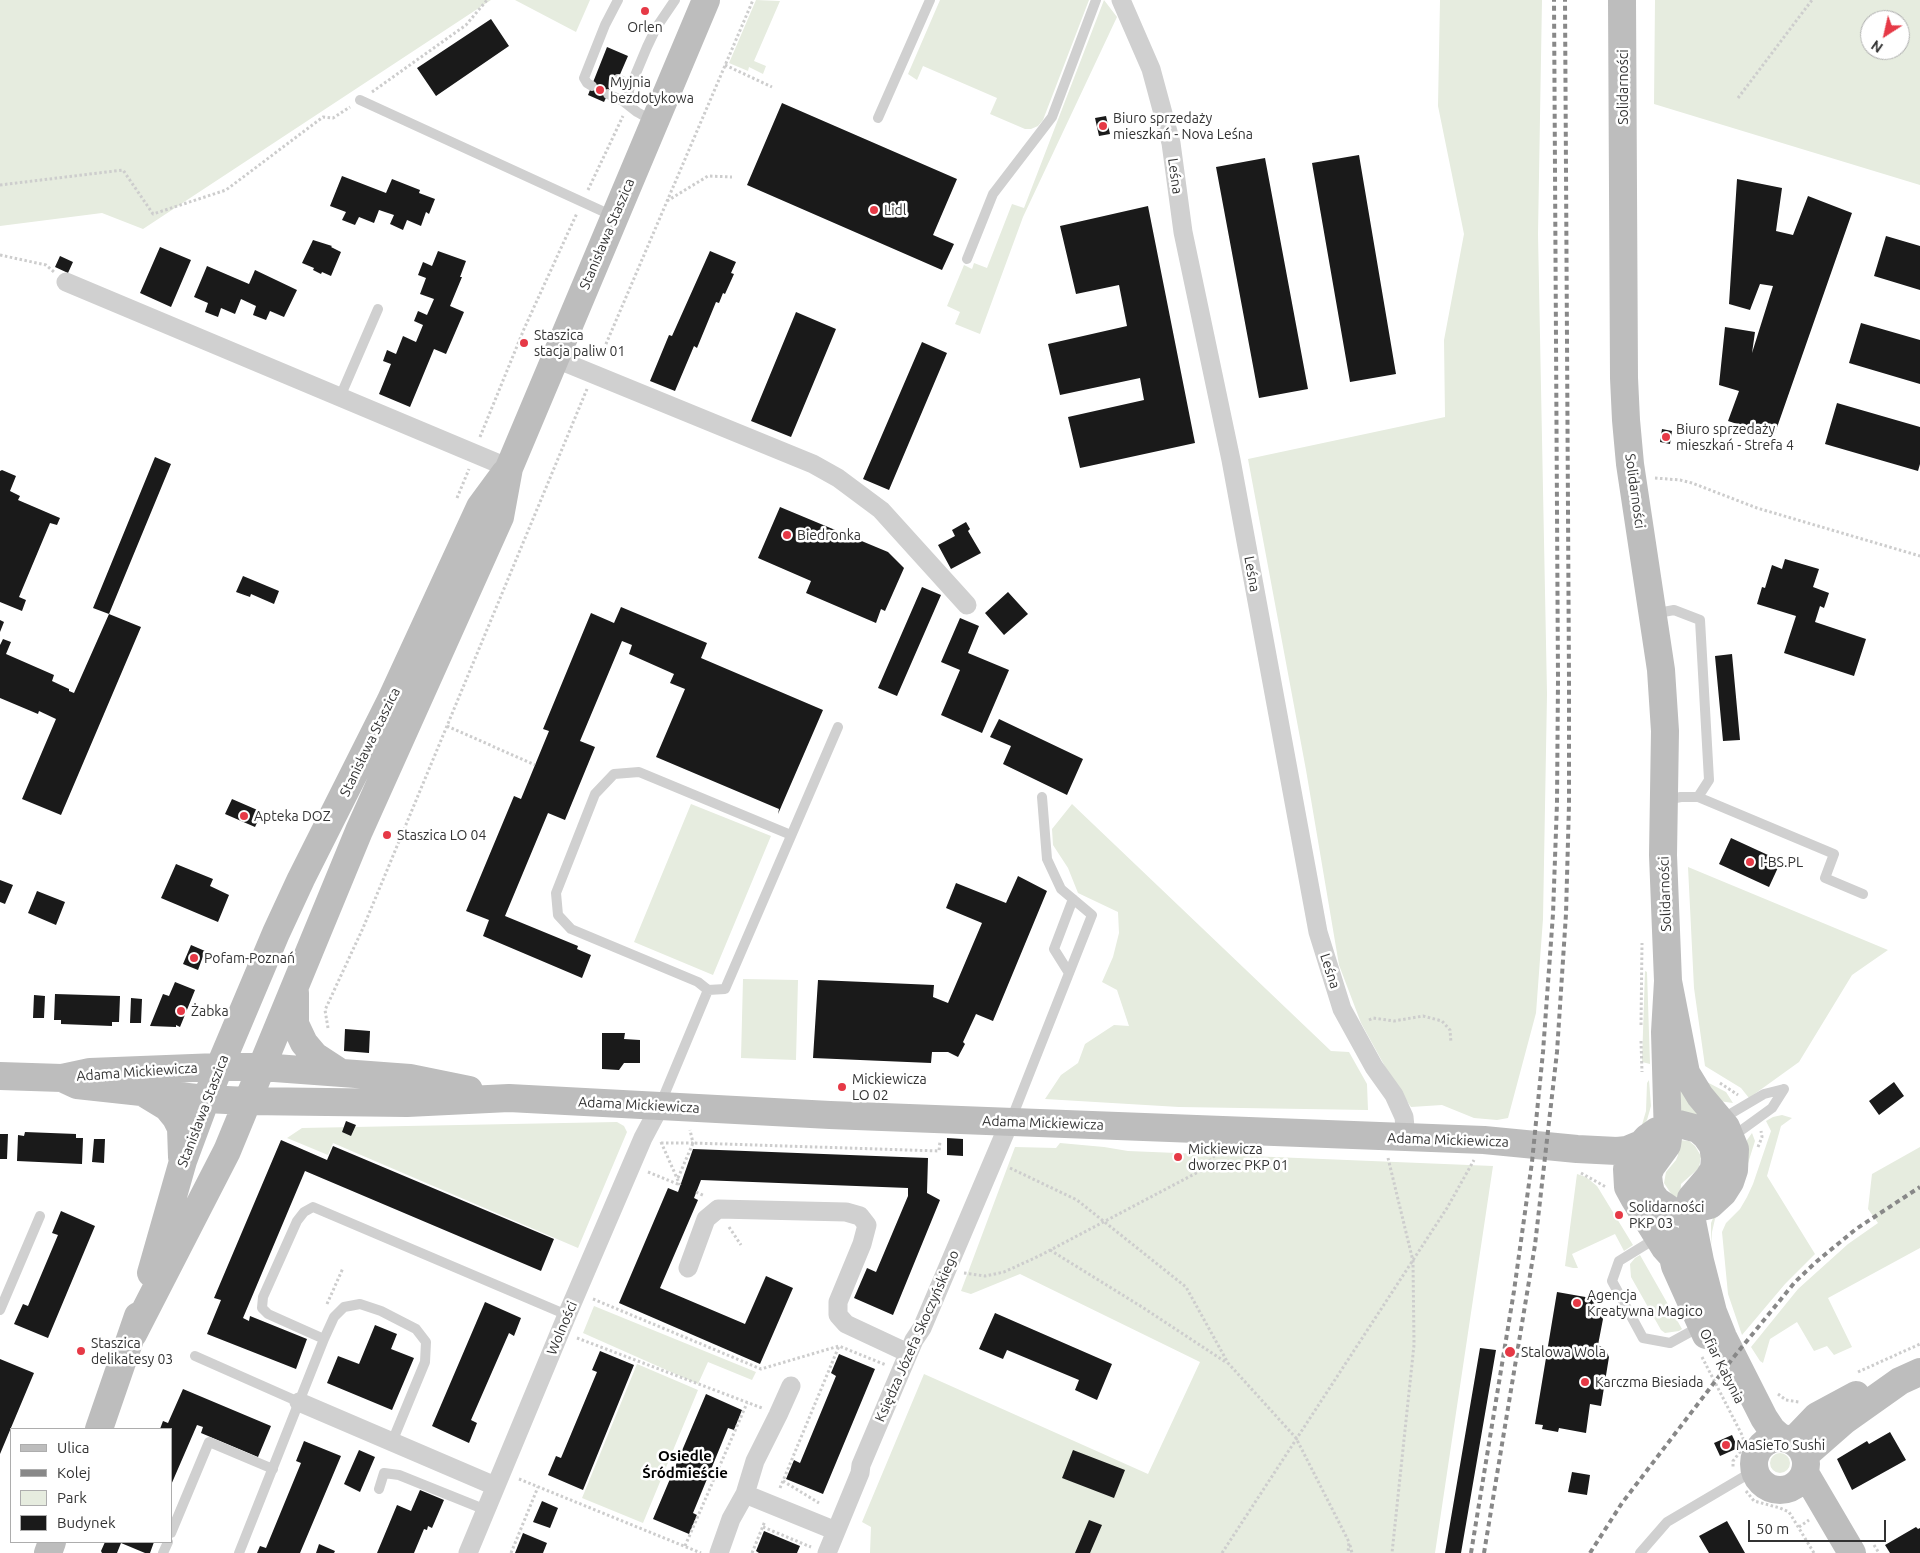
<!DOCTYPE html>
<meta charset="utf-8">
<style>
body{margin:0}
#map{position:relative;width:1920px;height:1553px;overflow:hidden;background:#fff;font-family:Ubuntu,sans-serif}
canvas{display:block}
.legend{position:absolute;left:10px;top:1428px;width:162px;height:115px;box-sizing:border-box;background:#fff;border:1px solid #adadad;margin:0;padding:6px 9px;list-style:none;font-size:15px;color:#333}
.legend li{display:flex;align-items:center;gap:10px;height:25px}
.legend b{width:25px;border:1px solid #adadad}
.north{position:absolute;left:1860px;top:10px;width:50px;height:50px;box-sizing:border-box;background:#fff;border:1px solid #adadad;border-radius:50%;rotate:215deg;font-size:14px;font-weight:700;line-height:20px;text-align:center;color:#333}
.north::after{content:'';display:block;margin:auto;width:18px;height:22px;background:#e63946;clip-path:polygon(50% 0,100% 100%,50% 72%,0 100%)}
.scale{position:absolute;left:1748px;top:1520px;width:138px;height:22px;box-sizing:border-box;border:2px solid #333;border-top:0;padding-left:6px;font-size:15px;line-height:18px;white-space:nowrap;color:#333;-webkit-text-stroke:4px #fff;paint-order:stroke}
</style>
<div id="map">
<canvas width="1920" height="1553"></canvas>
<ul class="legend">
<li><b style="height:6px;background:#bdbdbd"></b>Ulica</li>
<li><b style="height:6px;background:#888"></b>Kolej</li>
<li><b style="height:14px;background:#e6ecdf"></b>Park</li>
<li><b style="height:14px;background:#1a1a1a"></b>Budynek</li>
</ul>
<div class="north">N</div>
<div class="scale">50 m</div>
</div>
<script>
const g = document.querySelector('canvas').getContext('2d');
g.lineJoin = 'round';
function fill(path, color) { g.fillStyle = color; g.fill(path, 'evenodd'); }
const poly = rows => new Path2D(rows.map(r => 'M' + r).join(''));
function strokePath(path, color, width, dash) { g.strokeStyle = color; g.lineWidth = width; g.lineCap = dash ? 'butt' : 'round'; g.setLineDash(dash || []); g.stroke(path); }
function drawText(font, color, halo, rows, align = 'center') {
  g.font = font + ' Ubuntu,sans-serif'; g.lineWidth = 5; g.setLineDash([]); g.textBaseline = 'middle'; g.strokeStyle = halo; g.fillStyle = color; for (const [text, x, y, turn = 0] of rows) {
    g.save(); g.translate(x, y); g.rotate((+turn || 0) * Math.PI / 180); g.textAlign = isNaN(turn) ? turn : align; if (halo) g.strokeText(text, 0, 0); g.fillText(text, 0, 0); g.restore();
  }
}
fill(poly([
 [0,0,491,0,143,229,102,213,0,226],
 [515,0,590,0,576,32],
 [756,0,780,1,754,61,766,66,763,74,749,67,748,71,729,63],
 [940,0,1089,0,1043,120,1038,126,1031,129,1025,129,990,114,997,98,923,66,917,80,908,74],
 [1104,0,1117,17,1023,217,980,334,955,324,960,312,947,306,964,265,972,269,974,263,987,268,1012,204,1024,208],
 [1440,0,1542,0,1538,234,1547,694,1543,919,1536,1013,1508,1118,1497,1120,1474,1118,1442,1105,1411,1107,1393,1081,1361,1023,1339,965,1306,770,1248,459,1445,417,1444,340,1464,234,1438,106],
 [1655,0,1920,0,1920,185,1654,104],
 [1870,20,1900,20,1900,50,1870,50],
 [691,804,771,836,713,975,634,942],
 [1072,804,1331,1051,1349,1052,1367,1084,1368,1110,1179,1107,1045,1099,1061,1075,1078,1063,1085,1044,1114,1025,1129,1026,1117,990,1102,982,1113,957,1119,933,1118,912,1078,893,1068,868,1053,845,1052,829],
 [1688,867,1888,950,1852,975,1799,1062,1749,1098,1741,1088,1705,1066,1694,988],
 [1645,971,1647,972,1650,1064,1642,1062],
 [743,979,798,980,796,1060,741,1058],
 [1649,1080,1651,1106,1647,1120,1641,1128,1646,1111,1647,1083],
 [1705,1081,1726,1092,1733,1103,1719,1101],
 [1677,1082,1699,1114,1697,1116,1675,1113],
 [1782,1115,1792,1118,1781,1126,1767,1176,1815,1254,1785,1284,1742,1335,1728,1294,1722,1232,1726,1223,1740,1209,1747,1197,1753,1184,1771,1131,1766,1121,1773,1117],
 [617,1122,624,1126,627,1132,578,1248,333,1143,328,1155,287,1138,302,1128],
 [1752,1133,1755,1141,1744,1176,1715,1219,1712,1232,1711,1246,1711,1223,1747,1140],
 [1679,1140,1689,1141,1695,1146,1701,1156,1699,1168,1681,1184,1680,1197,1679,1198,1672,1195,1664,1183,1666,1172,1676,1160,1678,1155],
 [1060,1143,1104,1147,1128,1151,1493,1166,1435,1553,870,1553,871,1527,862,1522,924,1374,1148,1474,1200,1362,1020,1274,971,1294,961,1291,1015,1147,1056,1148],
 [1920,1147,1920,1248,1828,1298,1852,1347,1834,1355,1827,1346,1814,1351,1797,1322,1770,1339,1763,1363,1760,1361,1751,1347,1798,1289,1848,1244,1878,1223,1868,1209,1872,1174],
 [1577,1174,1586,1177,1597,1186,1633,1245,1624,1251,1615,1234,1572,1254,1578,1268,1573,1268,1565,1266],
 [1640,1255,1682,1329,1679,1331,1665,1333,1661,1330,1631,1277,1630,1264,1635,1258],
 [594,1306,756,1372,752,1380,708,1362,698,1384,583,1333],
 [637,1364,698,1390,643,1523,582,1498],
 '1770 1463a10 10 0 1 1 20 0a10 10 0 1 1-20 0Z'
]), '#e6ecdf');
fill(poly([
 [491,19,509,46,436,96,417,68],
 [607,47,628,56,615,86,612,85,604,102,588,95],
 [782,103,957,179,933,235,954,244,942,270,747,185],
 [1106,116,1110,134,1099,136,1095,118],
 [1359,155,1396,374,1350,382,1312,163],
 [1265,158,1308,389,1259,398,1216,167],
 [342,176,386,193,392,179,420,190,419,193,435,199,429,214,426,212,421,226,407,220,403,230,390,224,394,215,379,210,374,223,359,217,355,225,342,220,346,212,330,206],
 [1737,179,1782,188,1776,231,1793,235,1808,196,1852,213,1774,436,1728,421,1739,391,1719,385,1725,327,1755,332,1752,353,1773,286,1760,284,1750,310,1729,304],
 [1148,206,1195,443,1080,468,1068,417,1144,400,1140,378,1060,395,1048,344,1127,326,1119,285,1076,294,1060,226],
 [1886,236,1920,246,1920,290,1874,276],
 [313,240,332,246,331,247,341,252,331,276,322,272,321,274,313,270,314,268,302,263],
 [160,247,191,260,171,307,140,293],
 [438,251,466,261,460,277,462,277,450,306,464,312,446,354,434,349,410,407,379,394,391,364,383,361,387,350,396,354,403,336,416,342,423,325,414,321,418,311,427,315,434,299,420,294,426,278,418,275,423,262,432,266],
 [710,251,736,262,731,273,734,274,725,294,723,293,719,303,716,302,697,348,694,346,675,391,650,381,669,335,672,336],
 [60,256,73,262,68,273,55,267],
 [207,266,249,284,255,270,297,290,284,317,270,311,266,320,253,315,256,306,241,299,235,314,221,308,218,317,205,312,208,303,194,297],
 [796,312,836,329,791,437,751,421],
 [1861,323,1920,340,1920,384,1849,363],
 [922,342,947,353,889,490,863,479],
 [1837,403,1920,427,1920,464,1918,471,1825,444],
 [1662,429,1672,431,1670,444,1660,442],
 [155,457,171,464,109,614,93,608],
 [2,470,16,476,10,491,20,496,18,500,60,518,57,525,50,523,19,597,26,600,22,611,0,602,0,471],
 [780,507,888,552,904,568,885,611,881,609,876,623,806,593,811,581,758,558],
 [966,522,970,529,968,531,981,553,951,569,938,545,955,536,952,530],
 [1785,559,1819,569,1813,587,1829,593,1824,608,1820,606,1815,622,1866,639,1854,676,1784,653,1796,616,1757,604,1762,587,1765,588,1772,565,1782,569],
 [243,576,279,591,274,604,251,594,250,597,236,592],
 [922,587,941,595,897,696,878,688],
 [1008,592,1028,614,1004,635,985,613],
 [621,607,707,643,701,658,823,710,778,814,779,809,656,757,685,689,670,683,674,674,629,654,632,645,622,641,580,741,595,747,565,820,548,813,505,916,578,946,577,949,591,955,582,978,483,936,489,920,466,911,514,796,521,799,549,731,543,729,591,613,614,623],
 [109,614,141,627,61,815,22,799,56,719,39,711,38,714,0,698,0,645,3,639,11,642,6,654,54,675,52,681,69,689,69,691,74,693],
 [960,618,979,626,968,653,1009,670,982,733,941,715,960,670,941,662],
 [0,620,4,622,0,632],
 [1732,654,1740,740,1723,741,1715,656],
 [999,719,1083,759,1067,795,1003,764,1011,746,990,737],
 [232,799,262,812,255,827,225,814],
 [1731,838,1781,861,1769,887,1719,864],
 [176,864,213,879,210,886,229,895,218,922,161,898],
 [1018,876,1047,891,993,1021,976,1014,963,1042,965,1044,958,1057,948,1052,932,1052,931,1063,813,1058,818,980,934,985,933,997,948,1003,982,923,946,908,956,883,1006,903],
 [0,880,13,885,5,904,0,902],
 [37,891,65,902,56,925,28,913],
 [191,945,205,951,198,970,183,964],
 [175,982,195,990,180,1027,176,1025,176,1027,150,1026,163,994,169,996],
 [55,994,120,996,119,1022,112,1022,112,1026,61,1024,61,1020,54,1020],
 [34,995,45,996,44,1018,33,1018],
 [131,998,142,999,141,1023,130,1023],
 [345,1029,370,1031,369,1053,344,1051],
 [602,1033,625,1033,624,1039,640,1040,640,1063,624,1063,619,1070,602,1069],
 [1894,1082,1904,1096,1879,1115,1869,1101],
 [346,1121,356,1125,351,1136,342,1132],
 [25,1132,76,1134,76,1138,83,1138,82,1164,17,1161,18,1135,24,1136],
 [0,1134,8,1134,7,1159,0,1159],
 [947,1138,963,1139,963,1156,947,1155],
 [94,1139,105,1139,104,1163,92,1162],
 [281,1140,327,1160,333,1146,554,1239,541,1271,305,1171,243,1318,249,1321,250,1316,307,1339,296,1369,207,1334,221,1300,214,1298],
 [693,1149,928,1158,927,1193,940,1200,893,1315,854,1298,867,1268,876,1272,908,1196,908,1188,701,1180,694,1198,698,1200,660,1288,745,1324,766,1276,793,1288,760,1364,619,1303,668,1188,678,1192],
 [61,1211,95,1226,48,1338,14,1324,23,1304,28,1306,58,1235,52,1233],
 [1557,1292,1591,1298,1603,1319,1598,1345,1605,1349,1609,1357,1601,1406,1590,1404,1586,1433,1559,1428,1558,1432,1542,1429,1543,1425,1535,1424],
 [485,1302,521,1318,514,1336,509,1333,471,1420,477,1423,469,1443,432,1426],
 [995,1313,1112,1364,1097,1400,1075,1390,1079,1380,1007,1350,1003,1359,979,1349],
 [375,1325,397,1334,391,1349,414,1358,392,1410,327,1383,338,1356,359,1364],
 [1480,1348,1496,1350,1461,1553,1445,1553],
 [600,1351,634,1365,583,1490,548,1475,556,1456,561,1458,597,1372,592,1370],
 [839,1354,875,1369,823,1494,786,1479,794,1460,800,1463,836,1376,831,1373],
 [0,1359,34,1373,0,1454],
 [183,1389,271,1426,258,1457,201,1433,203,1427,197,1425,171,1485,171,1429,160,1429,163,1421,168,1423],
 [706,1394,742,1410,734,1430,728,1428,693,1513,697,1515,689,1534,653,1519],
 [1890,1432,1906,1460,1852,1490,1837,1459,1867,1441,1869,1444],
 [1732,1435,1738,1448,1720,1456,1714,1443],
 [304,1441,341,1456,300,1553,257,1553,260,1546,266,1548,301,1463,296,1461],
 [359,1450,375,1457,360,1492,344,1484],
 [1073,1450,1125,1470,1114,1498,1062,1478],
 [1572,1472,1590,1475,1587,1495,1568,1492],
 [420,1490,444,1500,432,1528,428,1526,427,1530,424,1529,414,1553,377,1553,397,1505,411,1511],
 [542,1501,558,1508,550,1528,533,1522],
 [1089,1520,1102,1525,1090,1553,1075,1553],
 [1727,1521,1745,1553,1709,1553,1699,1536],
 [1916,1527,1918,1529,1920,1528,1920,1553,1890,1553,1885,1545],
 [764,1531,800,1546,797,1553,759,1553,756,1551],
 [523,1533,547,1543,543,1553,515,1553],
 [105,1542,154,1542,150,1553,145,1553,121,1543,117,1553,102,1553,101,1551],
 [319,1544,335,1551,334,1553,316,1553]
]), '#1a1a1a');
strokePath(poly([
 [725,65,772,87],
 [372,92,466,25,487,0],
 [1738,98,1812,0],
 [0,185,123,170,153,214,226,190,323,117,333,118,350,107],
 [588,190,623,116],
 [667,201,708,176,732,177],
 [0,255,46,265,54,272],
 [600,358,753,0],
 [480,437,524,329,577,213],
 [1655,478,1680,480,1692,483,1757,508,1920,556],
 [457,498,469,469],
 [447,726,535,765],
 [1369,1020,1373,1018,1394,1021,1423,1016,1442,1021,1450,1030,1451,1043],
 [1641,1025,1642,943],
 [328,1028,325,1010,363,928,587,389],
 [1641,1041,1642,1072],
 [1720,1083,1738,1095],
 [661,1142,680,1185],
 [661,1143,693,1143,690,1130],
 [1758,1147,1762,1137,1761,1131],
 [1388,1158,1413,1261,1414,1345,1392,1553],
 [1010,1168,1077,1200,1186,1287,1228,1363,1296,1438,1349,1542,1348,1553],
 [648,1172,680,1185],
 [1581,1173,1606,1187],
 [678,1178,693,1143,939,1151,940,1141],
 [696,1192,705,1196],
 [729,1227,741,1245],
 [1050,1250,1142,1307,1227,1363],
 [964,1273,985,1276,1004,1272,1039,1256,1202,1170,1215,1155],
 [593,1299,761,1369,839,1346,886,1365],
 [327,1304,343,1268],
 [577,1338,762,1408],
 [1702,1357,1742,1435,1744,1442,1740,1452,1733,1461,1733,1468],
 [1858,1372,1920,1344],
 [1778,1394,1786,1400,1799,1402],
 [519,1479,701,1553],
 [783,1481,819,1503],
 [780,1488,839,1346],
 [1746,1491,1754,1501,1780,1508,1789,1512,1814,1553],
 [763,1527,811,1547],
 [1799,1527,1809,1520],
 [1350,1545,1352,1553],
 [1874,1545,1879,1553],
 [685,1546,747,1403],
 [511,1553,538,1487],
 [752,1553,765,1521],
 [1222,1553,1447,1208,1474,1160]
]), '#cdcdcd', 3, [2.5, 2.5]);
strokePath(poly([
 [618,79,631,85],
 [592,86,587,83,584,78,605,25,618,0],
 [608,94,623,101,637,112,653,121],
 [360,100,613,216],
 [629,105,629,90,647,47,656,28,675,0],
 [878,118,930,0],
 [967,259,993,194,1052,117,1096,0],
 [340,397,378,309],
 [1653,614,1674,610,1700,620,1709,780,1698,797],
 [1665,800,1681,797,1698,797,1834,854,1825,878,1863,894],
 [1069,973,1054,949,1073,899],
 [708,990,698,982,571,929,558,915,556,893,595,794,614,774,639,772,791,835],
 [660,1105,708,990,725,989,838,727],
 [1011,1120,1092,915,1061,889,1047,859,1042,797],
 [1720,1120,1764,1094,1784,1089],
 [1732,1137,1772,1108,1784,1089],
 [1658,1237,1619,1261,1612,1281,1643,1338,1670,1343,1701,1326],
 [0,1310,40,1216],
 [324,1339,268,1314,262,1308,263,1297,297,1221,304,1212,313,1207,567,1315],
 [195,1356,299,1402],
 [379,1489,384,1473,399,1475,486,1510],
 [171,1533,209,1442,273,1469],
 [163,1553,168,1542],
 [239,1553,324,1339,334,1317,344,1307,360,1304,381,1311,416,1329,426,1342,425,1362,392,1442],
 [1640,1553,1667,1522,1745,1476,1756,1474]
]), '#d0d0d0', 10);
strokePath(poly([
 [1121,0,1151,69,1171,143,1183,232,1231,460,1318,932,1342,1009,1374,1067,1394,1095,1404,1117,1406,1138],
 [66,282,509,468],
 [554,358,813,464,838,478,881,510,967,605],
 [688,1268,706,1219,718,1209,846,1212,860,1216,867,1225,862,1244,838,1302,838,1315,846,1324,908,1353],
 [299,1402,495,1486],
 [745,1494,755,1461,778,1415,791,1386],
 [468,1553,567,1315,643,1138,660,1106],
 [719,1553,731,1519,745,1494,836,1531],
 [827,1553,860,1473,861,1465,914,1340,922,1328,1010,1121]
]), '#d0d0d0', 19);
strokePath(poly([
 [1622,0,1624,378,1626,420,1630,464,1661,670,1665,731,1663,855,1668,981,1665,1032,1668,1138,1667,1145,1651,1167,1648,1175,1649,1184,1651,1193,1657,1201,1672,1211,1682,1212,1710,1205,1723,1193,1730,1182,1734,1170,1735,1149,1726,1127,1700,1096,1686,1073,1668,981],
 [295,993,295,1024,304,1043,315,1056,341,1073],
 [0,1076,62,1078,90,1072,218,1067,261,1067,410,1078,469,1090],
 [62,1078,77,1085,206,1099,247,1101,407,1103,509,1098,830,1115,1484,1140,1577,1149,1617,1151,1627,1150,1639,1145],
 [144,1093,167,1107,176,1118,181,1128,182,1157],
 [1672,1240,1673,1257,1675,1266,1706,1335],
 [1673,1257,1665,1248,1634,1198,1628,1187,1627,1169,1633,1153,1647,1138,1657,1131,1679,1124,1698,1129,1706,1136,1713,1146,1715,1158,1714,1169,1709,1177,1691,1198,1690,1211,1700,1261,1713,1312,1723,1337,1764,1418,1772,1430,1781,1438],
 [151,1273,183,1161,206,1099,276,933,301,879,390,702,480,507,505,473],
 [133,1334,227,1151,359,831,500,517,509,468,706,0],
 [99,1429,138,1316],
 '1754 1464a26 26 0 1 1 52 0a26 26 0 1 1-52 0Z',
 [1793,1441,1817,1416,1856,1395],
 [1805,1455,1845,1420,1900,1381,1920,1372],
 [1805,1473,1852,1553],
 [48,1553,52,1542]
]), '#bdbdbd', 28);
strokePath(poly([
 [1471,1553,1514,1291,1532,1162,1543,1052,1553,914,1557,803,1558,680,1554,0],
 [1484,1553,1535,1245,1557,1052,1566,914,1569,804,1569,681,1565,0],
 [1590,1553,1622,1503,1733,1358,1795,1282,1816,1262,1856,1229,1920,1187]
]), '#888', 4, [5, 4]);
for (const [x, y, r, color] of [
 [645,11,5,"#e63946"],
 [600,90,5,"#e63946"],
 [1103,126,5,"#e63946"],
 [874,210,5,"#e63946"],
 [524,343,5,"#e63946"],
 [1666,437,5,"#e63946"],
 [787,535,5,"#e63946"],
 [244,816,5,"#e63946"],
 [387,835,5,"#e63946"],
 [1750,862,5,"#e63946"],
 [194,958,5,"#e63946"],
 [181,1011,5,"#e63946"],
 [842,1087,5,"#e63946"],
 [1178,1157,5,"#e63946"],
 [1619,1215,5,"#e63946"],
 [1577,1303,5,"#e63946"],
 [81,1351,5,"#e63946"],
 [1510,1352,6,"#e63946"],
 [1585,1382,5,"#e63946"],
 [1726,1445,5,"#e63946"]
]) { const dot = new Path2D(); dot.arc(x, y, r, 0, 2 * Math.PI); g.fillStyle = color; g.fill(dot); strokePath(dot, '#fff', 2); }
drawText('14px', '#333', '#fff', [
 ["Orlen",645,27,"center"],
 ["Myjnia",610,82],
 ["bezdotykowa",610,98],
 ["Biuro sprzedaży",1113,118],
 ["mieszkań - Nova Leśna",1113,134],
 ["Lidl",884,210],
 ["Staszica",534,335],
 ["stacja paliw 01",534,351],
 ["Biuro sprzedaży",1676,429],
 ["mieszkań - Strefa 4",1676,445],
 ["Biedronka",797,535],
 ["Apteka DOZ",254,816],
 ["Staszica LO 04",397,835],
 ["I-BS.PL",1760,862],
 ["Pofam-Poznań",204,958],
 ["Żabka",191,1011],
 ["Mickiewicza",852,1079],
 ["LO 02",852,1095],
 ["Mickiewicza",1188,1149],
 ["dworzec PKP 01",1188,1165],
 ["Solidarności",1629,1207],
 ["PKP 03",1629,1223],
 ["Agencja",1587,1295],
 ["Kreatywna Magico",1587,1311],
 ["Staszica",91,1343],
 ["delikatesy 03",91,1359],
 ["Stalowa Wola",1521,1352],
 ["Karczma Biesiada",1595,1382],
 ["MaSieTo Sushi",1736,1445]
], 'left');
drawText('14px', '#333', '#fff', [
 ["Solidarności",1623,87,-90],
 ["Leśna",1175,176,82],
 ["Stanisława Staszica",607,234,-67],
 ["Solidarności",1635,491,82],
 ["Leśna",1252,574,80],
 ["Stanisława Staszica",370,742,-64],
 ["Solidarności",1665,894,-92],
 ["Leśna",1330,971,72],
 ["Adama Mickiewicza",137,1072,-4],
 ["Adama Mickiewicza",639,1105,3],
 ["Stanisława Staszica",203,1111,-69],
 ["Adama Mickiewicza",1043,1123,2],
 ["Adama Mickiewicza",1448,1140,2],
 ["Wolności",562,1328,-67],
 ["Księdza Józefa Skoczyńskiego",917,1336,-66],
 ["Ofiar Katynia",1722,1366,63]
]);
drawText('bold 15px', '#000', '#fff', [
 ["Osiedle",685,1456],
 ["Śródmieście",685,1473]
]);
</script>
